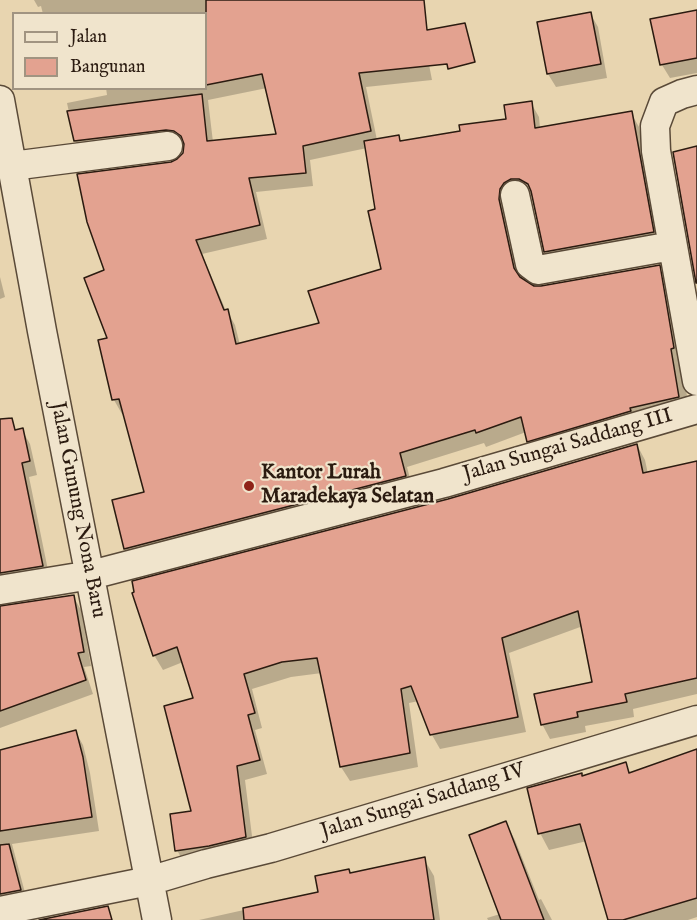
<!DOCTYPE html>
<style>
body{margin:0}
#map{position:relative;width:697px;height:920px;overflow:hidden;background:#e8d5b0;font-family:"IM FELL English",serif}
canvas{display:block}
.legend{position:absolute;left:12px;top:12px;width:195px;height:78px;box-sizing:border-box;background:#f0e4cc;border:2px solid #a19481;margin:0;padding:8px 10px;list-style:none;font-size:18px;color:#2b1b10}
.legend li{display:flex;align-items:center;gap:12px;height:30px}
.legend b{width:30px;border:2px solid #a19481}
</style>
<div id="map">
<canvas width="697" height="920"></canvas>
<ul class="legend">
<li><b style="height:8px;background:#f0e4cc"></b>Jalan</li>
<li><b style="height:16px;background:#e3a290"></b>Bangunan</li>
</ul>
</div>
<script>
const g = document.querySelector('canvas').getContext('2d');
g.lineJoin = 'round';
function fill(path, color) { g.fillStyle = color; g.fill(path, 'evenodd'); }
const poly = rows => new Path2D(rows.map(r => 'M' + r).join(''));
function strokePath(path, color, width, dash) { g.strokeStyle = color; g.lineWidth = width; g.lineCap = dash ? 'butt' : 'round'; g.setLineDash(dash || []); g.stroke(path); }
function drawText(font, color, halo, rows, align = 'center') {
  g.font = font + ' "IM FELL English",serif'; g.lineWidth = 4.5; g.setLineDash([]); g.textBaseline = 'middle'; g.strokeStyle = halo; g.fillStyle = color; for (const [text, x, y, turn = 0] of rows) {
    g.save(); g.translate(x, y); g.rotate((+turn || 0) * Math.PI / 180); g.textAlign = isNaN(turn) ? turn : align; if (halo) g.strokeText(text, 0, 0); g.fillText(text, 0, 0); g.restore();
  }
}
fill(poly([
 [34,0,394,0,425,44,432,80,366,87,377,140,398,137,401,142,462,132,507,120,531,103,539,117,540,128,631,113,639,127,661,246,554,266,546,252,534,196,529,193,506,214,520,279,533,287,659,267,667,281,687,396,695,409,536,455,528,441,526,432,486,447,484,443,407,467,413,490,133,563,125,549,114,501,146,493,125,413,122,414,114,400,106,271,170,164,178,161,184,154,186,146,175,143,83,155,75,141,67,103,107,95,106,88,206,88,206,14,43,14,41,6,38,7],
 [267,88,278,135,213,142,208,100],
 [367,148,377,210,383,270,320,324,240,345,235,325,227,311,226,311,202,254,267,239,256,192,313,186,310,160],
 [697,11,697,73,670,78,662,65,652,21],
 [590,13,598,27,607,78,556,87,548,74,539,23],
 [0,277,5,297,0,299],
 [22,430,30,444,37,475,29,477,50,580,0,590,0,435],
 [637,445,645,460,648,474,697,463,697,694,633,709,634,717,585,726,586,732,550,739,542,724,594,684,583,626,509,653,526,732,440,749,432,735,419,701,409,703,418,767,350,781,341,767,322,673,291,677,252,689,262,728,255,730,267,774,245,780,254,852,185,865,177,850,193,812,195,699,183,662,163,670,154,655,449,500],
 [73,596,81,610,91,666,84,667,93,694,0,728,0,607],
 [75,731,83,745,90,773,99,831,12,844,28,904,0,911,0,752],
 [697,751,697,917,688,920,610,920,587,841,549,850,540,833,583,778,625,764,631,774],
 [506,823,515,840,539,900,541,899,552,920,488,920,487,918,500,914],
 [424,859,434,876,440,920,199,920,320,893,350,874]
]), '#0003');
const building = poly([
 [206,0,424,0,427,30,465,23,475,62,448,69,447,64,359,73,371,131,303,146,306,173,249,178,260,225,196,240,224,310,228,309,236,344,319,323,308,291,381,269,368,211,375,209,364,141,399,135,400,141,460,131,459,125,506,119,504,105,532,101,535,128,632,111,654,232,544,252,531,191,528,184,519,179,511,179,504,183,500,189,499,199,514,268,520,277,534,286,541,286,660,265,674,348,671,349,679,397,630,408,631,411,527,442,521,417,476,433,475,430,400,453,406,476,124,549,112,500,144,492,119,399,112,400,98,340,107,338,84,278,104,270,87,222,77,174,171,162,177,159,183,153,184,144,181,136,174,131,166,130,74,141,67,111,202,94,207,141,276,134,262,74,206,85,206,0],
 [697,10,697,58,660,65,650,19,697,10],
 [591,12,601,64,547,74,537,22,591,12],
 [697,146,697,283,696,283,673,152,697,146],
 [12,418,15,430,23,428,30,461,22,463,43,566,0,573,0,419,12,418],
 [637,444,643,473,697,461,697,678,625,694,627,702,577,712,578,717,541,725,534,694,592,682,578,611,502,638,518,717,430,735,411,686,401,689,410,753,340,767,317,658,282,662,244,674,255,713,248,715,260,760,237,766,246,837,209,846,175,851,170,814,191,811,164,706,193,698,177,647,153,656,132,593,134,592,132,581,448,499,637,444],
 [74,595,84,652,78,653,86,680,0,711,0,606,74,595],
 [76,730,83,757,92,817,0,831,0,750,76,730],
 [697,749,697,898,623,920,608,920,580,824,538,834,527,788,582,773,582,776,626,762,629,773,697,749],
 [506,821,544,920,501,920,469,835,506,821],
 [9,844,21,890,0,894,0,845,9,844],
 [425,857,434,920,244,920,243,908,318,892,315,876,349,869,350,873,425,857],
 [108,906,112,920,39,920,108,906]
]);
fill(building, '#e3a290');
strokePath(building, '#2b1b10', 1.5);
const street = poly([
 [697,90,682,94,664,102,655,126,656,151,697,381],
 [0,100,42,331,157,920],
 [12,166,168,146],
 [515,195,530,264,538,270,672,246],
 [0,590,91,575,444,483,697,409],
 [0,911,149,881,206,864,271,848,697,720]
]);
strokePath(street, '#5a4a38', 31);
strokePath(street, '#f0e4cc', 28);
for (const [x, y, r, color] of [
 [249,486,6,"#8f2418"]
]) { const dot = new Path2D(); dot.arc(x, y, r, 0, 2 * Math.PI); g.fillStyle = color; g.fill(dot); strokePath(dot, '#f0e4cc', 2); }
drawText('21px', '#2b1b10', '#f0e4cc', [
 ["Jalan Sungai Saddang III",568,446,-16],
 ["Jalan Gunung Nona Baru",77,510,79],
 ["Jalan Sungai Saddang IV",423,802,-17]
]);
drawText('bold 21px', '#2b1b10', '#f0e4cc', [
 ["Kantor Lurah",261,474],
 ["Maradekaya Selatan",261,498]
], 'left');
</script>
